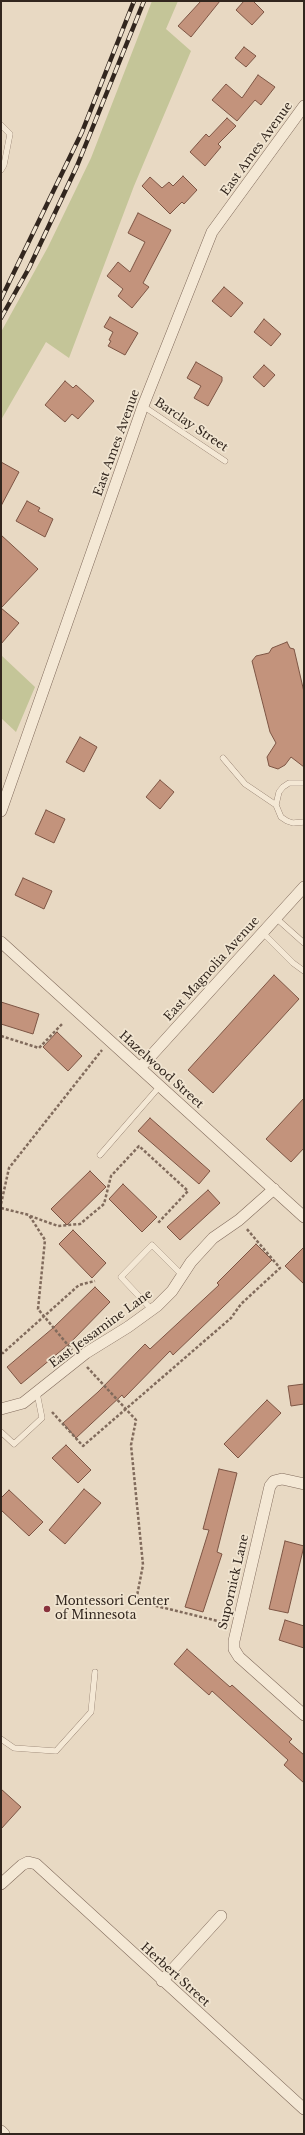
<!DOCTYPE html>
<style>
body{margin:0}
#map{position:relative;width:305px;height:2135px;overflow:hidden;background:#e8d9c3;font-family:"Libre Baskerville",serif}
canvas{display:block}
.frame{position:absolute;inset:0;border:2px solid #32261e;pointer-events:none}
</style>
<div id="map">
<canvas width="305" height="2135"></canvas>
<div class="frame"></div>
</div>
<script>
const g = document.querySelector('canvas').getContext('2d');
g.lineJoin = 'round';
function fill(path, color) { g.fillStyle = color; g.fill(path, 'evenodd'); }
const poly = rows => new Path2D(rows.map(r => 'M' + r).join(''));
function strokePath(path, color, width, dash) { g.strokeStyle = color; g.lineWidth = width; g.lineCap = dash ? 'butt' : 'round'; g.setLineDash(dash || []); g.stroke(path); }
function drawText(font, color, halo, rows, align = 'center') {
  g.font = font + ' "Libre Baskerville",serif'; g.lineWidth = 3.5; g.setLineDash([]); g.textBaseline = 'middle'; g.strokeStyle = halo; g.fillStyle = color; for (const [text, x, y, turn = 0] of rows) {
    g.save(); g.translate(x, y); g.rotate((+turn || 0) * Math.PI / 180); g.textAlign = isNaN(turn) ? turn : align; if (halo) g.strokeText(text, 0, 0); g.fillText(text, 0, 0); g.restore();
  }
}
fill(poly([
 [152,1,178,1,166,29,191,51,134,186,69,358,46,342,1,420,1,332,48,247,91,158],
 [1,655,35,687,16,732,1,718]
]), '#c4c598');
const building = poly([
 [201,1,220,1,191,37,178,26,201,1],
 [244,1,253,1,264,12,252,25,236,10,244,1],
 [244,47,256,56,246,67,235,58,244,47],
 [258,75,275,87,261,105,255,100,237,121,212,100,226,84,242,98,258,75],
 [227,118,236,126,218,144,221,147,205,166,190,152,206,134,209,137,227,118],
 [183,176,197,190,184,204,182,202,170,214,142,186,150,177,162,188,169,182,173,186,183,176],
 [138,213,171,230,143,283,149,287,132,308,118,296,123,289,107,276,118,262,130,272,145,242,128,233,138,213],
 [224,287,243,303,231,317,212,301,224,287],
 [110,317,138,333,125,355,108,346,111,341,109,340,113,332,104,327,110,317],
 [264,319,281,334,271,346,254,332,264,319],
 [196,362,222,377,222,381,208,406,194,398,201,386,187,378,196,362],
 [264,365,275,375,264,387,253,377,264,365],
 [65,381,73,388,76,385,94,401,78,419,72,414,65,422,45,405,65,381],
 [1,462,19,472,1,506,1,462],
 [27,501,40,508,38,511,53,519,45,537,16,521,27,501],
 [1,535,38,569,1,608,19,623,1,644,1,535],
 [287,642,290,648,294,649,304,692,304,767,291,757,285,765,278,769,269,766,267,757,276,743,270,732,252,661,256,656,269,653,272,648,287,642],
 [80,737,97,747,84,772,66,762,80,737],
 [160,780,174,792,160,809,146,797,160,780],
 [46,810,65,819,54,843,35,834,46,810],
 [23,878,52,891,44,909,15,895,23,878],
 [274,975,299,999,213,1093,188,1070,274,975],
 [1,1002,39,1014,33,1034,1,1024,1,1002],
 [57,1032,82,1056,68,1071,43,1047,57,1032],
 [304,1098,304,1148,291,1162,266,1139,304,1098],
 [150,1118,210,1171,199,1184,138,1131,150,1118],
 [90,1171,106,1187,67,1225,51,1209,90,1171],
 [123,1184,157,1217,142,1232,109,1199,123,1184],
 [208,1190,220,1203,180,1240,167,1227,208,1190],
 [73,1230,106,1263,92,1278,59,1244,73,1230],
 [256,1244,272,1260,173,1355,170,1351,124,1398,122,1395,76,1438,63,1423,98,1392,145,1344,150,1349,219,1285,217,1283,256,1244],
 [304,1247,304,1284,285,1266,304,1247],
 [95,1287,110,1302,69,1344,21,1384,7,1367,53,1328,95,1287],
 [304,1384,304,1404,291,1406,288,1386,304,1384],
 [267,1400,281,1413,238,1458,224,1444,267,1400],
 [66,1445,91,1470,78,1483,52,1458,66,1445],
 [219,1469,237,1473,217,1552,222,1554,203,1612,185,1607,209,1530,203,1529,219,1469],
 [84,1489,101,1503,65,1544,49,1530,84,1489],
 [9,1490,43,1522,29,1536,1,1510,1,1498,9,1490],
 [285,1541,304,1546,288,1613,269,1609,285,1541],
 [285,1620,304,1626,304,1648,279,1640,285,1620],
 [187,1649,230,1687,232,1685,292,1739,289,1742,304,1755,304,1783,284,1765,288,1760,212,1691,209,1695,174,1664,187,1649],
 [1,1789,21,1807,1,1829,1,1789]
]);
fill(building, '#c3937c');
strokePath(building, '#7d5544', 1);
const lane = poly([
 [1,125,10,134,4,165,1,170],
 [143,406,225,461],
 [223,758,245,784,276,805],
 [304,783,289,783,283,787,279,792,276,805,281,817,287,821,293,823,304,822],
 [276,918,304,943],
 [263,933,293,963,304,971],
 [100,1155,160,1086],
 [152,1310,121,1277,152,1245,182,1275],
 [1,1432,14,1444,42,1418,37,1393],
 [1,1739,14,1748,56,1751,91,1712,95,1672]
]);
const street = poly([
 [1,811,143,406,212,232,304,106],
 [1,942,304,1217],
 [140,1068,304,887],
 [1,1409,23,1403,86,1353,128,1327,157,1306,172,1291,191,1262,213,1238,239,1220,274,1189],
 [304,1484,282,1479,274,1481,270,1486,234,1641,234,1649,239,1657,304,1715],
 [1,1884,22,1865,28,1862,36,1864,304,2109],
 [162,1981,221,1916],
 [1,2131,4,2134]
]);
strokePath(lane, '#816b5c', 6);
strokePath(street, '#816b5c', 12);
strokePath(poly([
 [1,1036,39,1048,63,1023],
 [1,1204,9,1168,102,1050],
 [1,1208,29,1215,45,1240,38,1309,72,1350],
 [30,1216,58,1226,80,1224,104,1204,111,1176,139,1146,188,1191,158,1223],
 [1,1353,3,1353,79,1285,95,1281],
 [87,1367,136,1420,131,1445,143,1565,136,1601,226,1623],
 [52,1412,83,1446,231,1318,241,1304,280,1268,246,1228]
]), '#816b5c', 2.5, [3, 2]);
strokePath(lane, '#f4e8d5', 5.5);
strokePath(street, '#f4e8d5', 11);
const rail = poly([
 [1,299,82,132,134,1],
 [1,318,29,268,77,166,144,1]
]);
strokePath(rail, '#32261e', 4.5);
strokePath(rail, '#f1e5d1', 3, [9]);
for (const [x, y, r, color] of [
 [47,1609,4,"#89323c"]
]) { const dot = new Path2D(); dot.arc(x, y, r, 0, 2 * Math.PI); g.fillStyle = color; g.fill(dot); strokePath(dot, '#f1e5d1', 1.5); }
drawText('12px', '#32261e', '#f1e5d1', [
 ["East Ames Avenue",257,149,-54],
 ["Barclay Street",191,425,34],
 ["East Ames Avenue",117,443,-70],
 ["East Magnolia Avenue",212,969,-48],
 ["Hazelwood Street",161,1070,42],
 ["East Jessamine Lane",101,1329,-36],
 ["Supornick Lane",234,1582,-77],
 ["Herbert Street",175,1975,42]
]);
drawText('12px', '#32261e', '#f1e5d1', [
 ["Montessori Center",55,1602],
 ["of Minnesota",55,1616]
], 'left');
</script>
